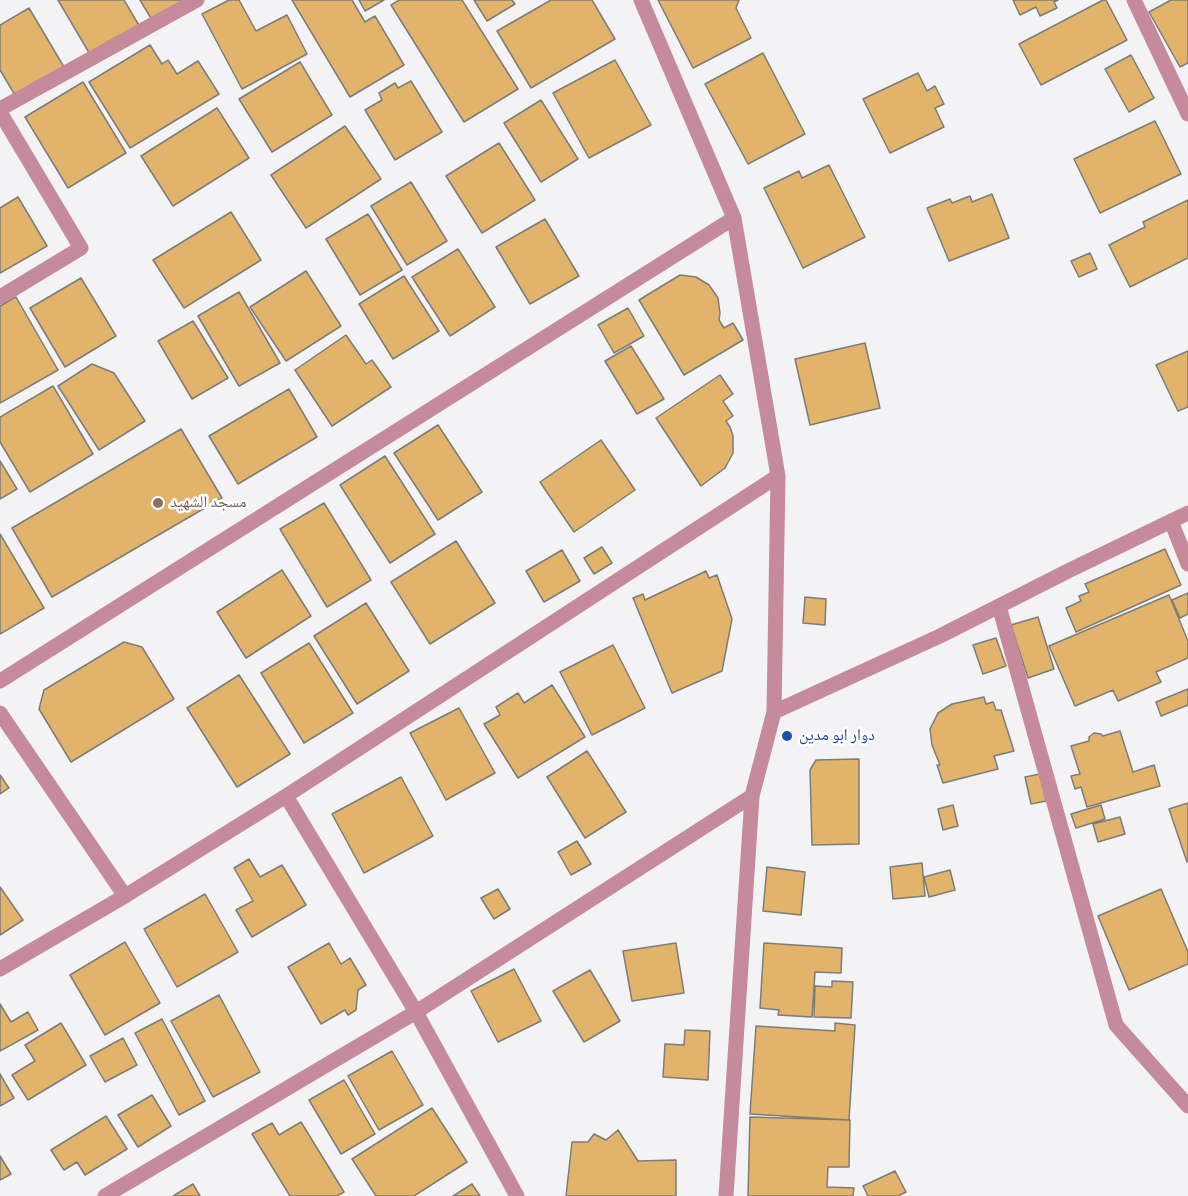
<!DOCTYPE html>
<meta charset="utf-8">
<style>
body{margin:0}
canvas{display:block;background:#f3f2f5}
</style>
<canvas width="1188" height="1196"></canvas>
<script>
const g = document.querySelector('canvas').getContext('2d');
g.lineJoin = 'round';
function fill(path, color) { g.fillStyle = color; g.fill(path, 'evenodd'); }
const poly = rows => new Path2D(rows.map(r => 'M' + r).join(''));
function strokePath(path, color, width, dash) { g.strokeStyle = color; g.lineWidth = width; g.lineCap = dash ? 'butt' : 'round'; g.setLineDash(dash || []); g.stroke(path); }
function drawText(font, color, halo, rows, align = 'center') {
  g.font = font + ' Manrope,"Noto Naskh Arabic",sans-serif'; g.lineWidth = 5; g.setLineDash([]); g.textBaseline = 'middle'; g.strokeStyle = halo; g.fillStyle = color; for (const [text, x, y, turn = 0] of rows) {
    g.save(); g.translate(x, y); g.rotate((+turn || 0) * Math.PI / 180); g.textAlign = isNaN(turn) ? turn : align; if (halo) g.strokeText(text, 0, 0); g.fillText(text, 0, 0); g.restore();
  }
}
const building = poly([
 [58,0,124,0,140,27,91,56,58,0],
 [140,0,187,0,152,20,140,0],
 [229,0,239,0,256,31,287,15,307,54,242,89,202,14,229,0],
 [292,0,352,0,365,22,375,16,404,65,350,97,292,0],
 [359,0,384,0,365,11,359,0],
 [399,0,462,0,518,89,464,122,391,5,399,0],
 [474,0,512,0,515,4,487,21,474,0],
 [551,0,592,0,615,39,531,88,497,31,551,0],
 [658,0,739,0,736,8,751,38,693,68,658,0],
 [1013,0,1058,0,1054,2,1057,8,1040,16,1036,7,1020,15,1013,0],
 [1103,0,1106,0,1127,40,1041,85,1019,44,1103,0],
 [1171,0,1188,0,1188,63,1180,67,1149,12,1171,0],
 [29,8,64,67,15,95,0,70,0,25,29,8],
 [150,45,162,64,168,60,177,74,198,61,219,94,130,148,89,82,150,45],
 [763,53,805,134,748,164,705,84,763,53],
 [1131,55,1154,98,1129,112,1105,69,1131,55],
 [615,60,651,125,589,158,553,93,615,60],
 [300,62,332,115,272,152,239,99,300,62],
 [918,73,927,91,935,86,944,104,935,108,944,127,890,153,863,99,918,73],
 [411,81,442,132,395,160,365,110,382,100,379,93,395,83,398,88,411,81],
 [83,82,126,153,68,188,25,117,83,82],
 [541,100,578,159,541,182,504,123,541,100],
 [217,108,249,158,173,206,141,156,217,108],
 [1155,121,1181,174,1100,213,1074,159,1155,121],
 [345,126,381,179,306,228,271,175,345,126],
 [499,143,535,200,482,233,446,176,499,143],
 [829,165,865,237,803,268,764,188,799,171,802,178,829,165],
 [411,182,447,241,407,265,371,206,411,182],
 [992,194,1009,238,949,261,927,208,950,199,952,203,970,196,972,202,992,194],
 [18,197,47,246,0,273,0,208,18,197],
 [1188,200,1188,258,1130,287,1109,245,1145,227,1143,222,1188,200],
 [231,212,261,260,184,308,153,260,231,212],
 [368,214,402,270,360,295,326,239,368,214],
 [545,219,579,276,530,304,496,247,545,219],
 [458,249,495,307,450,336,412,277,458,249],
 [1090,253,1097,269,1079,277,1071,261,1090,253],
 [306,271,341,326,286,361,250,307,306,271],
 [680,275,696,277,709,285,718,298,720,313,719,320,724,328,733,323,743,340,684,375,639,300,680,275],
 [404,276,439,331,393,359,359,304,404,276],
 [81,278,116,336,65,367,30,308,81,278],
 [239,292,280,363,239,386,198,316,239,292],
 [16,297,58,370,0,403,0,306,16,297],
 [628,308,644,336,614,353,598,325,628,308],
 [193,321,228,378,192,399,158,341,193,321],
 [346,335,366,364,372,360,391,387,332,426,295,370,346,335],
 [865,343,880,408,810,425,795,359,865,343],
 [631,346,664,399,637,414,605,361,631,346],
 [1188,351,1188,407,1178,411,1156,365,1188,351],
 [92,364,114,373,145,421,99,450,58,386,92,364],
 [720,375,733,394,723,401,733,416,726,421,730,427,733,436,733,453,725,468,701,486,656,418,720,375],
 [53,386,93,454,30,492,0,442,0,417,53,386],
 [289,389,317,437,238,484,209,436,289,389],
 [438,425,482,492,438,520,394,453,438,425],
 [181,429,222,498,52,597,12,528,181,429],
 [601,440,635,490,574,532,540,482,601,440],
 [385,456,435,534,390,563,340,485,385,456],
 [0,461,17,489,0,499,0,461],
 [324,503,371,580,327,607,280,529,324,503],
 [0,534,44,608,0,634,0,534],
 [456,541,495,603,430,644,391,582,456,541],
 [602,547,612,563,594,574,584,558,602,547],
 [1165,549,1181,585,1076,632,1066,608,1081,601,1079,596,1089,592,1085,584,1165,549],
 [562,550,580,581,544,602,526,571,562,550],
 [282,570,311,616,246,658,217,612,282,570],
 [706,571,709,578,717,575,732,619,722,671,672,693,633,598,643,594,645,600,706,571],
 [1188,593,1188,614,1180,618,1172,600,1188,593],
 [1169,595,1188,641,1188,658,1156,672,1161,682,1118,701,1113,690,1075,706,1049,646,1169,595],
 [805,597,826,599,825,625,803,623,805,597],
 [366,603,409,671,357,704,314,636,366,603],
 [1038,617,1054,669,1028,678,1011,625,1038,617],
 [996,638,1006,666,983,674,973,645,996,638],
 [124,642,142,647,174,699,71,762,39,709,44,690,124,642],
 [309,643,353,713,304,743,261,673,309,643],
 [613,645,645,708,592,735,560,672,613,645],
 [239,675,290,754,237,787,187,708,239,675],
 [552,685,585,737,518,778,484,724,500,715,496,707,518,693,524,703,552,685],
 [1188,689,1188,705,1161,716,1156,702,1188,689],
 [984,697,986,704,993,702,996,710,1001,710,1014,751,994,756,998,769,943,783,937,765,940,765,932,745,930,729,938,713,952,704,984,697],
 [459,708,495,773,446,800,410,733,459,708],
 [1120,731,1133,772,1154,765,1160,786,1087,807,1081,787,1075,789,1071,776,1080,774,1071,746,1089,741,1089,737,1094,733,1101,734,1103,736,1120,731],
 [587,751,626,812,585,838,547,777,587,751],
 [859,759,859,844,812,845,810,770,816,760,859,759],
 [1040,774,1046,801,1031,804,1025,777,1040,774],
 [0,775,9,788,0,794,0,775],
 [401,777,433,836,364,873,332,814,401,777],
 [1188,803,1188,862,1187,862,1169,809,1188,803],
 [953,805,958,826,943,830,938,809,953,805],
 [1101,805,1105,819,1076,828,1071,814,1101,805],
 [1120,817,1125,834,1098,842,1093,824,1120,817],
 [577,841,591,864,571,875,558,852,577,841],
 [249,859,260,877,282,865,306,905,252,937,236,910,253,901,234,868,249,859],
 [922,863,925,896,893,899,890,867,922,863],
 [767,867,805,872,801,915,763,911,767,867],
 [950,870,955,890,929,897,924,877,950,870],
 [0,887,23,920,0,935,0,887],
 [498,889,510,909,494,919,481,898,498,889],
 [1161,889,1188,952,1188,964,1129,990,1098,916,1161,889],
 [205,894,238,952,177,987,144,929,205,894],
 [125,942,160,1003,105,1035,70,975,125,942],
 [329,943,341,964,350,958,366,985,358,990,356,1010,348,1015,345,1010,321,1024,288,967,329,943],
 [676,943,684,993,632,1001,623,951,676,943],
 [764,943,842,948,841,973,815,972,812,1017,778,1015,779,1010,760,1008,764,943],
 [514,969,541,1021,498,1042,471,991,514,969],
 [590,970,620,1021,584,1042,553,991,590,970],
 [832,981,853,982,851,1018,814,1017,815,986,832,987,832,981],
 [219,995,260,1072,213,1097,171,1021,219,995],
 [0,1004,11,1022,28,1012,38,1030,0,1051,0,1004],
 [162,1019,205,1101,179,1115,135,1033,162,1019],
 [61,1023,86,1065,28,1100,12,1075,35,1061,25,1045,61,1023],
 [835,1023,855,1025,849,1120,750,1114,756,1026,835,1031,835,1023],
 [685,1030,710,1031,708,1080,663,1077,665,1044,684,1045,685,1030],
 [123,1038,137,1065,105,1082,90,1056,123,1038],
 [392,1051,423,1105,379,1130,348,1076,392,1051],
 [0,1074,14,1098,0,1106,0,1074],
 [344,1080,375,1134,341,1154,309,1100,344,1080],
 [152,1095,171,1126,138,1147,118,1115,152,1095],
 [432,1108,467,1162,414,1196,376,1196,352,1159,432,1108],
 [106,1116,127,1149,85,1175,77,1162,64,1170,51,1150,106,1116],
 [750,1117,850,1120,849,1167,828,1167,827,1187,854,1188,853,1196,748,1196,750,1117],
 [301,1122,344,1192,337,1196,290,1196,252,1134,272,1123,279,1135,301,1122],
 [618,1130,638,1161,676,1160,676,1196,566,1196,572,1142,588,1142,594,1134,606,1140,618,1130],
 [0,1156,11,1174,0,1180,0,1156],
 [895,1171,906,1192,898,1196,868,1196,863,1186,895,1171],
 [193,1184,200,1196,173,1196,193,1184],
 [472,1184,480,1196,453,1196,472,1184]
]);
fill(building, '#e2b46b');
strokePath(building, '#7d7c79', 1.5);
strokePath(poly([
 [641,0,734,218,778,476,774,712,752,796,726,1196],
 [1134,0,1188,114],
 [0,109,197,0],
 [0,112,81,248,0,297],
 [1171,521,1188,564],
 [999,606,1116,1025,1188,1106],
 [0,681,734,218],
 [774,712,940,636,1070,570,1188,513],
 [0,713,125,896],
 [286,796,416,1012,517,1196],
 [0,969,125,896,286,796,778,476],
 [105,1196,416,1012,752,796]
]), '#c58a9b', 15);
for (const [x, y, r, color] of [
 [158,503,6,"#8d6e63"],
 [787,736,6,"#1a4fb4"]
]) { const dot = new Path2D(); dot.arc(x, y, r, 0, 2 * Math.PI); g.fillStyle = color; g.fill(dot); strokePath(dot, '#fff', 2); }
drawText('16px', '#785e54', '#fff', [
 ["مسجد الشهيد",170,503]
], 'left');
drawText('16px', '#164399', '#fff', [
 ["دوار ابو مدين",799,736]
], 'left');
</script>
